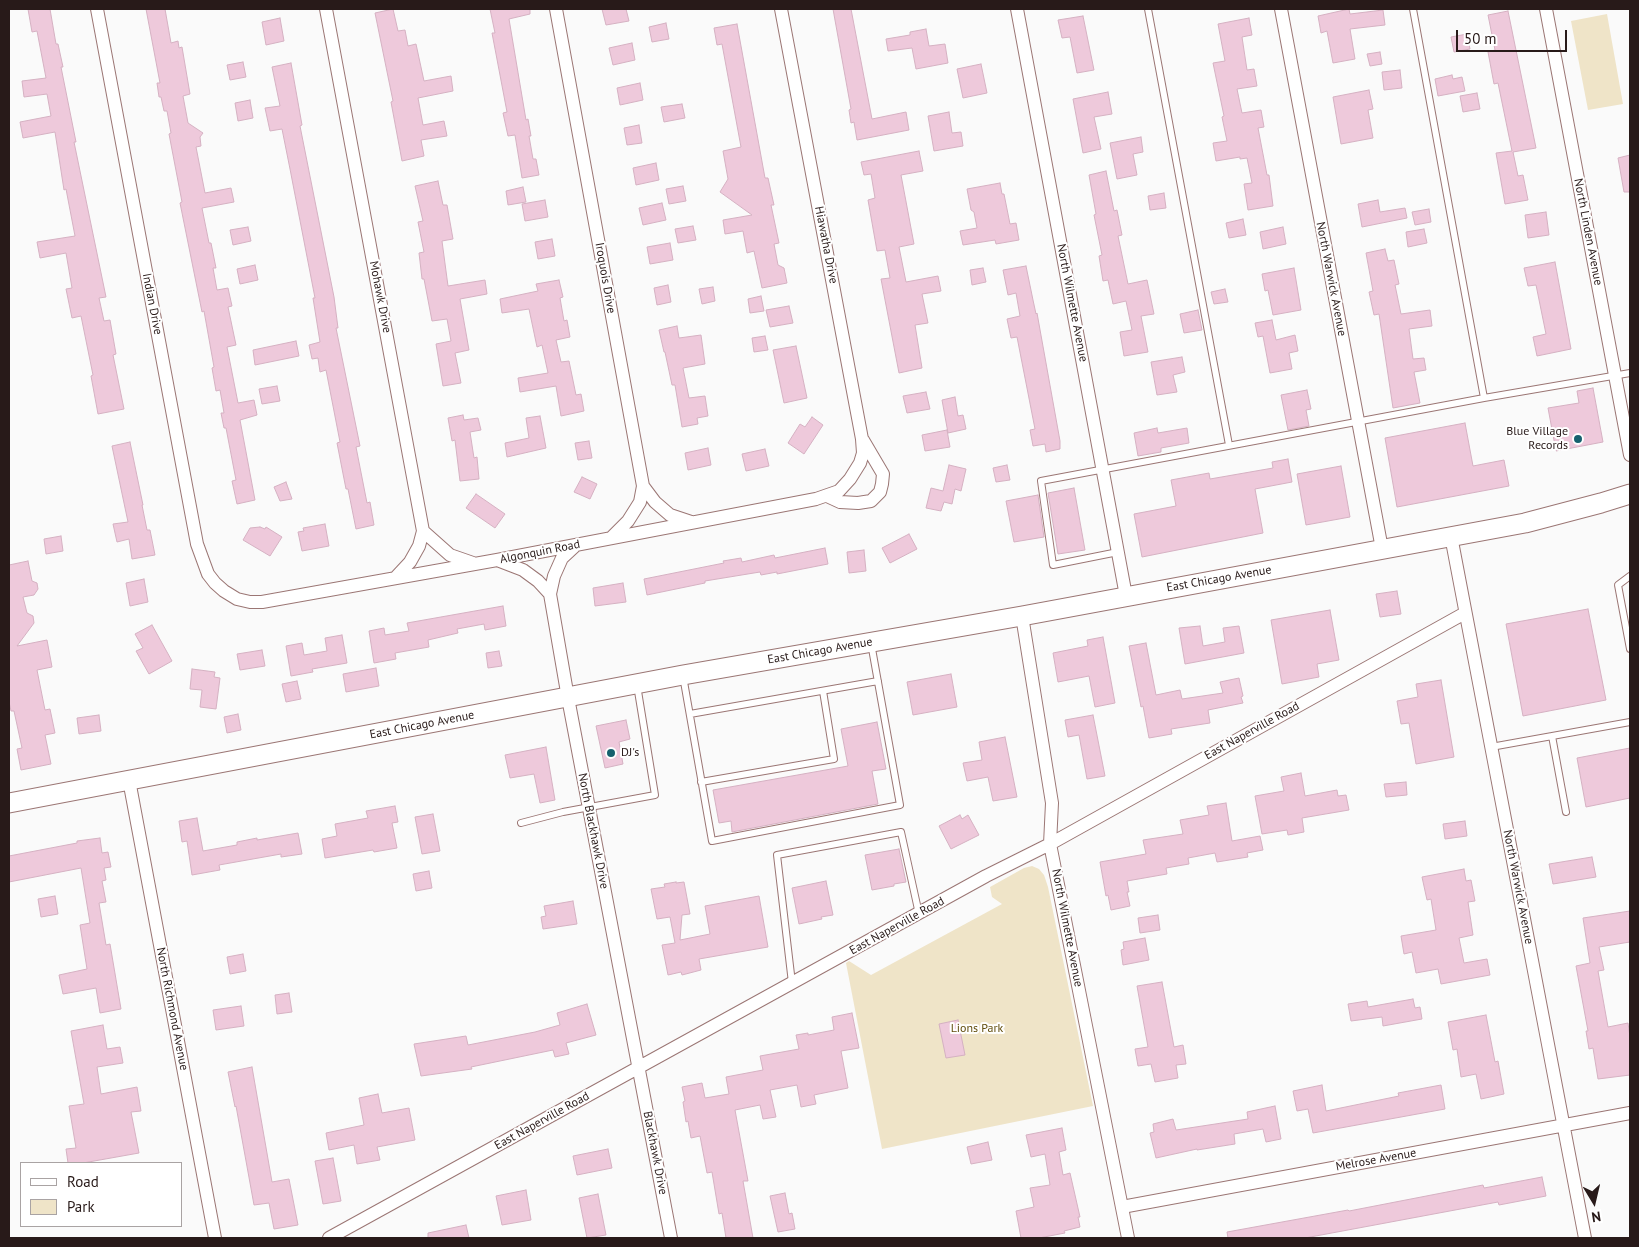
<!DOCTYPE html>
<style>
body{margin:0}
#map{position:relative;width:1639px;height:1247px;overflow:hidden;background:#fafafa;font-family:"PT Sans",sans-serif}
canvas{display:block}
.frame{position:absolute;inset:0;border:10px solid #281a19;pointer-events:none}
.legend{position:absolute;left:20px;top:1162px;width:162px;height:65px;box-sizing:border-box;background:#fff;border:1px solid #a9a3a3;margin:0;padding:6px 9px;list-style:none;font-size:15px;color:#281a19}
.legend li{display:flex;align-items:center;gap:10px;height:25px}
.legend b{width:25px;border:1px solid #a9a3a3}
.north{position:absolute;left:1569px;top:1177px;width:50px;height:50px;-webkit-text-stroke:4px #fff;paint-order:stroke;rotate:171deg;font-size:14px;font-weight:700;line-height:20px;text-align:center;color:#281a19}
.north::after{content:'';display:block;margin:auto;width:18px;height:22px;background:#281a19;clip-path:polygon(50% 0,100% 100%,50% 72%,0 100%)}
.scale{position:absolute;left:1456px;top:30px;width:111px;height:22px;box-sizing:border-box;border:2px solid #281a19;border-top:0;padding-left:6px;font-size:15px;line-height:18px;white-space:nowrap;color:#281a19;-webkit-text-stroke:4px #fff;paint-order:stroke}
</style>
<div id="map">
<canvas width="1639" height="1247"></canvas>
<div class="frame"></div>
<ul class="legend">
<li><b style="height:6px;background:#fff"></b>Road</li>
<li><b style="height:14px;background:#efe4c8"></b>Park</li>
</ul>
<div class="north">N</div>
<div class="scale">50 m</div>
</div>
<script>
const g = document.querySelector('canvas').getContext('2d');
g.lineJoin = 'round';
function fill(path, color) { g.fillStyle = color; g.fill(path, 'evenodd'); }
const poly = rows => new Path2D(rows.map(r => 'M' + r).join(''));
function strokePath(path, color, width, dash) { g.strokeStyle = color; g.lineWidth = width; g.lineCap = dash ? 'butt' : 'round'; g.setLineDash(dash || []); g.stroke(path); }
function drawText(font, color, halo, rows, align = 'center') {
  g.font = font + ' "PT Sans",sans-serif'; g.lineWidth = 4; g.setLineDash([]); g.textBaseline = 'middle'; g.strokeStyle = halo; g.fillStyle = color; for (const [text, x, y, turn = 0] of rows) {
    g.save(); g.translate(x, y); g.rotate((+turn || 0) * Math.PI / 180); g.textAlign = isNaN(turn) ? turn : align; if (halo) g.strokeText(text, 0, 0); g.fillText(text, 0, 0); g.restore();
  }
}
fill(poly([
 [1607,14,1623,104,1588,110,1571,21],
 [1032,866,1039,869,1044,875,1048,887,1093,1106,882,1149,846,963,849,961,871,975,1002,904,992,897,990,887,1024,868]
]), '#efe4c8');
const building = poly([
 [28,9,50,9,56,44,58,44,63,67,61,67,76,142,74,142,106,297,99,298,104,321,110,320,116,354,113,355,124,409,98,414,91,376,93,375,81,316,72,318,66,289,72,288,66,253,40,258,37,242,75,236,66,189,64,190,55,132,23,138,20,122,51,116,47,94,24,97,22,81,46,78,37,31,32,32,28,9],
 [146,9,165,9,171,43,178,41,179,48,182,47,190,94,183,96,188,123,203,133,200,137,201,146,196,147,205,193,231,188,234,202,202,208,209,243,211,243,216,268,213,268,217,290,228,288,232,306,228,307,236,345,227,347,238,403,254,400,257,415,240,420,255,500,237,504,232,481,236,480,226,428,224,428,221,413,224,413,220,390,216,391,212,368,214,367,204,311,202,312,180,203,182,202,169,134,171,133,167,111,164,111,161,97,159,97,157,83,160,83,146,9],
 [393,9,398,31,405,30,408,46,416,44,424,81,451,76,453,91,418,98,423,125,444,121,447,136,421,140,424,156,402,161,391,102,393,101,375,13,393,9],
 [490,9,530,9,530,14,509,19,526,120,528,119,531,136,529,136,533,159,536,159,539,175,522,178,515,135,508,136,503,113,507,112,492,33,495,33,490,9],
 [602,9,626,9,629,21,606,25,602,9],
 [833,9,851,9,872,119,906,112,909,130,857,140,854,122,851,123,849,110,851,109,833,9],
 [1349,9,1350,14,1383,10,1385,25,1350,29,1355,59,1333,63,1327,31,1321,33,1318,16,1349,9],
 [1508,11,1536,148,1513,152,1518,176,1523,175,1528,200,1505,204,1496,153,1512,151,1498,83,1494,84,1488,52,1495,50,1488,15,1508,11],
 [1083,16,1094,70,1077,73,1070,37,1062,38,1058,20,1083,16],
 [280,18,284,41,266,45,262,22,280,18],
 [1249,18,1252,35,1242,37,1247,70,1254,69,1257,86,1237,89,1242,113,1261,110,1264,127,1258,128,1267,175,1269,175,1273,206,1248,210,1244,184,1252,183,1247,158,1240,159,1240,157,1216,161,1213,143,1227,141,1222,117,1224,116,1213,63,1225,61,1218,24,1249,18],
 [666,23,669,39,652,42,649,27,666,23],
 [737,24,765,178,768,178,774,205,771,205,779,243,774,244,778,265,784,268,787,283,762,288,754,251,747,253,743,231,725,234,723,220,752,215,720,192,728,179,723,151,741,147,722,44,717,45,714,28,737,24],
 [926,29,929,46,945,44,948,63,916,69,912,48,888,51,886,39,910,35,910,32,926,29],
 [1467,34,1470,49,1454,52,1451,37,1467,34],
 [632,43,635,60,613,65,609,48,632,43],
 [1380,52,1382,64,1370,66,1367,54,1380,52],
 [243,62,246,77,230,80,227,65,243,62],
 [291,63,302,125,300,126,334,297,338,328,336,328,360,446,356,447,367,503,370,502,374,525,356,529,348,489,346,489,337,443,340,442,326,370,320,372,318,358,312,359,309,345,320,342,313,298,315,298,290,169,282,129,270,131,265,108,280,106,272,67,291,63],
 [981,64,987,93,963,98,957,69,981,64],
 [1400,70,1402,88,1384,90,1382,72,1400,70],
 [1452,75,1453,79,1462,77,1465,91,1438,96,1435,79,1452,75],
 [640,83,643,100,620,105,617,88,640,83],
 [1369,90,1373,109,1368,110,1373,138,1341,144,1333,97,1369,90],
 [1108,92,1112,114,1094,117,1101,149,1083,153,1073,99,1108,92],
 [1477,93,1480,109,1463,112,1460,96,1477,93],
 [250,100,253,118,238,121,235,103,250,100],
 [682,104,685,118,664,122,661,107,682,104],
 [949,112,952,133,961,132,963,146,934,151,928,116,949,112],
 [639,125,642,143,627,145,624,128,639,125],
 [1141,137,1143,152,1133,154,1137,175,1117,179,1110,143,1141,137],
 [919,151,923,171,901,175,914,244,899,247,906,282,938,276,941,291,922,294,928,323,915,325,922,368,899,373,881,279,890,278,885,250,877,251,868,200,875,198,871,174,864,175,861,162,919,151],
 [1630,155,1630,192,1624,192,1618,158,1630,155],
 [656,163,659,180,636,185,633,168,656,163],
 [1106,171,1114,211,1117,210,1122,235,1118,236,1128,284,1147,280,1154,314,1141,316,1148,352,1124,356,1120,332,1132,330,1126,301,1113,304,1108,280,1103,281,1099,256,1102,255,1094,215,1096,214,1089,175,1106,171],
 [438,181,443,205,447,205,453,239,442,241,448,286,485,280,487,294,460,299,469,350,455,353,461,383,443,386,436,344,451,341,447,319,432,321,424,279,422,279,419,253,424,252,418,222,423,221,415,186,438,181],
 [1000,183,1002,194,1004,194,1010,224,1016,223,1019,240,996,244,995,240,963,245,960,231,977,228,974,212,971,210,967,189,1000,183],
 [683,186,686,201,669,204,666,189,683,186],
 [523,187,526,202,508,205,506,191,523,187],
 [1164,193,1166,208,1150,210,1148,196,1164,193],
 [545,200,548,217,525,221,522,204,545,200],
 [1378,200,1380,212,1405,208,1407,218,1362,227,1358,204,1378,200],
 [662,203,666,220,643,225,639,208,662,203],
 [1429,209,1431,222,1415,225,1412,212,1429,209],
 [1546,212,1549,235,1528,238,1525,215,1546,212],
 [1243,219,1246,235,1229,238,1226,223,1243,219],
 [693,226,696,240,678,243,675,229,693,226],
 [248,227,251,241,233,245,230,230,248,227],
 [1283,227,1286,244,1263,249,1260,232,1283,227],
 [1424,229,1427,243,1408,247,1406,232,1424,229],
 [552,239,555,256,538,259,535,242,552,239],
 [670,243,673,260,650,264,647,247,670,243],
 [1385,249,1388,261,1394,260,1399,284,1395,285,1401,314,1430,310,1432,326,1409,329,1413,359,1424,358,1426,370,1414,372,1420,403,1393,408,1379,314,1374,315,1369,292,1373,291,1366,253,1385,249],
 [1555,262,1571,349,1537,356,1533,337,1546,334,1536,285,1528,286,1524,268,1555,262],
 [255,265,258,280,240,284,237,269,255,265],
 [1026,266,1033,300,1036,314,1037,313,1060,441,1060,449,1046,452,1045,444,1033,446,1030,430,1035,429,1017,337,1011,338,1007,319,1020,316,1016,293,1008,295,1003,270,1026,266],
 [983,268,986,282,972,285,970,270,983,268],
 [1294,268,1301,310,1273,315,1268,290,1265,291,1262,274,1294,268],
 [559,280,563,297,560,298,564,321,567,320,570,337,556,340,561,362,569,361,576,395,581,394,584,411,561,416,556,386,520,392,518,378,548,373,542,345,537,347,529,309,502,313,500,299,538,291,536,284,559,280],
 [668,285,671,302,657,305,654,288,668,285],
 [713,287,715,301,702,304,699,289,713,287],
 [1225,289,1228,302,1214,304,1211,292,1225,289],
 [761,296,764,311,750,313,748,299,761,296],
 [789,306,793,323,770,327,766,310,789,306],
 [1198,310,1202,330,1184,333,1180,314,1198,310],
 [1272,320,1276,340,1295,335,1298,351,1289,353,1292,369,1270,373,1263,336,1258,337,1255,323,1272,320],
 [677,326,679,338,701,335,705,364,683,368,689,398,705,396,708,416,697,418,698,424,682,427,675,385,672,385,665,352,664,352,659,330,677,326],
 [765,336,768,350,754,352,752,338,765,336],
 [296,341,299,356,255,365,253,350,296,341],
 [796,346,807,398,784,403,773,350,796,346],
 [1182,357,1185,372,1173,375,1177,392,1157,395,1151,362,1182,357],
 [277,386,280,401,262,404,259,389,277,386],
 [1593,388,1603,442,1556,451,1548,408,1579,403,1577,391,1593,388],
 [1307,390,1311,409,1306,410,1309,426,1288,430,1281,395,1307,390],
 [926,392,930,409,907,413,903,396,926,392],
 [955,397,958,416,963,415,966,429,948,433,942,400,955,397],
 [463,415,464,420,478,418,481,430,470,432,474,458,477,457,479,479,460,481,455,440,452,441,448,418,463,415],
 [540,416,546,448,507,457,505,443,529,438,526,418,540,416],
 [812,417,823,425,804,454,788,443,800,424,805,427,812,417],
 [1465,423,1473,466,1504,460,1509,486,1397,507,1385,438,1465,423],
 [1157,428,1158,433,1187,428,1189,443,1161,448,1161,452,1138,456,1134,433,1157,428],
 [947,430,950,447,925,451,922,435,947,430],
 [589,441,592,458,578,460,575,443,589,441],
 [130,442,143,505,142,505,147,530,150,530,155,555,132,559,129,539,117,542,113,524,128,522,112,446,130,442],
 [708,448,711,465,688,470,685,453,708,448],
 [765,449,769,466,746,471,742,454,765,449],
 [1288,459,1292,482,1255,489,1263,533,1142,557,1134,514,1176,506,1171,480,1209,473,1210,479,1273,468,1272,462,1288,459],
 [949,465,966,469,961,491,955,489,952,504,944,502,941,511,926,508,931,488,943,491,949,465],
 [1007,465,1010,480,996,482,993,468,1007,465],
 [1341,466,1350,517,1306,525,1297,474,1341,466],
 [582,477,597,484,590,499,574,492,582,477],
 [286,482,292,499,280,501,274,487,286,482],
 [1074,488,1085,550,1058,554,1048,493,1074,488],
 [476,494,505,514,495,528,466,508,476,494],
 [1038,495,1044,537,1014,542,1006,501,1038,495],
 [325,524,329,546,302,551,298,532,304,531,303,528,325,524],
 [260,527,265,529,266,527,282,537,270,556,243,540,250,528,260,527],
 [909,534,917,549,890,563,882,548,909,534],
 [61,536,63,551,46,554,44,539,61,536],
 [825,548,828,564,777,574,777,572,761,575,760,572,705,581,705,583,647,595,644,579,724,563,723,561,741,558,742,562,774,555,775,558,825,548],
 [864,550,866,571,849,573,847,552,864,550],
 [28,561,32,581,37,583,38,589,34,595,23,597,27,613,33,616,34,623,17,646,47,640,52,667,37,670,45,710,50,709,55,733,45,735,51,764,21,770,17,749,22,748,14,711,11,711,9,702,9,565,28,561],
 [144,579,148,602,130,606,126,583,144,579],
 [623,583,626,602,595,606,593,588,623,583],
 [1397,591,1401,614,1380,617,1376,594,1397,591],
 [503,606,506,626,485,630,484,624,457,629,458,633,428,640,429,647,395,653,396,659,374,663,369,631,384,628,385,635,409,631,407,623,503,606],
 [1588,609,1606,700,1523,716,1506,624,1588,609],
 [1330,610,1339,660,1317,664,1319,677,1282,684,1271,620,1330,610],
 [152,625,172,661,149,674,136,651,143,648,135,634,152,625],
 [1200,626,1203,646,1225,642,1223,628,1239,626,1244,653,1185,664,1179,628,1200,626],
 [342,635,347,663,312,669,313,672,291,676,286,646,302,643,304,655,327,651,325,638,342,635],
 [1103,637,1115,703,1095,707,1089,676,1058,682,1053,653,1088,646,1087,640,1103,637],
 [1146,643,1156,695,1180,690,1182,699,1223,693,1220,682,1239,678,1243,696,1241,697,1243,703,1208,710,1210,723,1171,729,1172,734,1149,738,1143,706,1141,707,1129,646,1146,643],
 [262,650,265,666,240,670,237,654,262,650],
 [499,651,502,666,488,668,486,653,499,651],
 [376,668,379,686,346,692,343,674,376,668],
 [192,669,215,672,214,677,220,678,216,709,200,707,202,690,190,689,192,669],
 [951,674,957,707,913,715,907,682,951,674],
 [1441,680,1454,757,1416,764,1409,723,1401,724,1397,701,1418,697,1416,684,1441,680],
 [297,681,301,699,286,702,282,684,297,681],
 [238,714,241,730,227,733,224,717,238,714],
 [99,715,101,731,79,734,77,718,99,715],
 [1093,715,1105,776,1087,779,1079,735,1068,737,1065,720,1093,715],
 [626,720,630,739,619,742,623,764,605,768,596,726,626,720],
 [877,722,886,769,872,771,878,804,732,832,731,821,719,823,713,790,848,766,841,729,877,722],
 [1005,737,1017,797,993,801,988,777,967,781,963,763,982,760,979,742,1005,737],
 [546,747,555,800,540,803,534,774,510,778,505,755,546,747],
 [1630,748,1630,798,1586,807,1577,758,1630,748],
 [1301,773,1305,796,1337,790,1338,796,1346,795,1349,810,1302,818,1304,832,1288,835,1287,830,1262,834,1255,796,1284,791,1281,777,1301,773],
 [1406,782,1407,795,1386,797,1384,784,1406,782],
 [1226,803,1232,841,1260,836,1263,850,1247,853,1248,857,1217,862,1215,853,1188,858,1189,864,1166,868,1167,874,1127,881,1129,892,1127,892,1130,906,1111,910,1108,895,1106,896,1100,862,1146,854,1143,840,1183,834,1180,820,1209,815,1207,806,1226,803],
 [395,806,398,822,392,823,397,848,374,852,373,850,325,858,322,839,337,836,335,824,368,818,366,811,395,806],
 [433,814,440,851,422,854,415,817,433,814],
 [960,815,962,819,968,815,979,835,951,849,939,826,960,815],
 [197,818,203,851,237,845,237,842,257,838,257,840,298,833,302,854,281,857,281,854,219,865,220,870,192,875,187,841,182,842,179,821,197,818],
 [1465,821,1467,836,1445,839,1443,824,1465,821],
 [100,838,102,853,108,852,111,867,104,868,106,880,102,881,106,902,99,903,106,945,110,944,121,1009,100,1013,96,988,63,994,59,975,87,969,80,925,90,923,81,868,9,882,9,856,77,843,77,841,100,838],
 [899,849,906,882,894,884,894,886,872,890,865,855,899,849],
 [1592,857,1596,877,1553,884,1549,864,1592,857],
 [1464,869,1466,881,1471,880,1475,901,1468,902,1473,935,1459,938,1464,963,1487,959,1490,975,1441,984,1438,969,1416,973,1412,952,1404,954,1401,936,1436,930,1431,899,1427,900,1422,877,1464,869],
 [429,871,432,888,416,891,413,874,429,871],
 [826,881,833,915,821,917,822,919,799,924,792,888,826,881],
 [676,882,676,883,684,882,690,914,682,915,680,940,710,934,705,906,759,896,768,947,699,959,701,970,682,975,681,972,668,975,662,945,675,943,670,917,657,919,651,889,665,887,664,884,676,882],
 [55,896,58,914,41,917,38,899,55,896],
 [573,901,577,924,543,929,541,917,546,916,544,906,573,901],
 [1630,911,1630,942,1599,947,1604,970,1598,971,1608,1027,1628,1023,1630,1037,1630,1075,1598,1079,1593,1048,1589,1049,1586,1031,1588,1031,1576,966,1590,963,1583,918,1630,911],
 [1158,915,1160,930,1140,933,1138,918,1158,915],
 [1145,938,1149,960,1123,965,1121,950,1124,949,1123,942,1145,938],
 [243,954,246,971,230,974,227,957,243,954],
 [1162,982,1174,1047,1183,1045,1186,1064,1176,1065,1178,1078,1155,1082,1151,1064,1138,1066,1135,1049,1148,1047,1137,986,1162,982],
 [289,993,292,1012,277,1014,275,995,289,993],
 [1413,999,1415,1008,1420,1007,1422,1019,1383,1026,1382,1017,1351,1021,1348,1004,1367,1001,1368,1007,1413,999],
 [587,1004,596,1035,566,1043,569,1054,555,1057,553,1050,471,1067,472,1069,421,1076,414,1044,466,1036,468,1045,535,1032,560,1025,557,1013,587,1004],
 [241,1006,244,1026,216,1030,213,1010,241,1006],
 [852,1013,859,1048,841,1051,848,1088,814,1095,816,1104,801,1107,797,1085,770,1090,776,1117,763,1119,760,1105,735,1110,748,1181,743,1181,753,1238,726,1238,722,1213,719,1214,712,1172,707,1173,700,1136,691,1138,688,1121,686,1122,683,1102,685,1101,682,1087,702,1083,705,1098,729,1094,726,1077,763,1070,760,1056,799,1049,796,1035,808,1033,808,1035,834,1030,832,1017,852,1013],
 [1486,1015,1495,1062,1498,1061,1504,1094,1481,1099,1476,1074,1461,1077,1457,1049,1453,1050,1448,1022,1486,1015],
 [958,1020,965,1055,946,1058,939,1024,958,1020],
 [103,1025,107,1049,120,1047,123,1063,97,1067,101,1094,137,1087,141,1111,131,1112,139,1153,83,1163,68,1163,66,1149,76,1148,69,1106,84,1104,71,1031,103,1025],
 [252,1067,272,1182,289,1179,298,1225,274,1229,269,1203,254,1205,236,1106,235,1107,228,1072,252,1067],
 [1322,1085,1326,1111,1399,1096,1398,1093,1441,1085,1445,1109,1313,1133,1308,1109,1297,1111,1293,1091,1322,1085],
 [378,1094,382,1113,409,1108,415,1140,377,1147,380,1160,357,1164,354,1145,329,1150,326,1133,364,1125,359,1098,378,1094],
 [1275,1106,1281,1139,1266,1142,1263,1129,1234,1134,1235,1144,1197,1150,1197,1149,1156,1158,1150,1133,1154,1132,1153,1124,1173,1119,1176,1130,1248,1119,1247,1112,1275,1106],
 [1062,1128,1066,1150,1059,1152,1063,1175,1070,1173,1080,1217,1078,1217,1080,1227,1064,1231,1065,1233,1039,1238,1021,1238,1016,1211,1034,1207,1030,1188,1050,1185,1045,1154,1031,1157,1026,1135,1062,1128],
 [988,1142,992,1160,971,1164,967,1147,988,1142],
 [608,1149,612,1168,577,1175,573,1156,608,1149],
 [333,1158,341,1201,323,1204,315,1161,333,1158],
 [1542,1177,1546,1196,1499,1205,1498,1202,1305,1238,1228,1238,1227,1232,1348,1210,1349,1211,1483,1185,1484,1188,1542,1177],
 [526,1190,531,1220,502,1225,496,1196,526,1190],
 [785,1193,789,1214,792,1213,795,1229,778,1232,770,1196,785,1193],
 [598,1194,606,1235,587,1238,579,1198,598,1194],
 [466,1225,469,1238,428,1238,428,1233,466,1225]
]);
fill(building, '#eec9db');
strokePath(building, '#d5b1c2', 1);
const lane = poly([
 [1148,9,1229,445],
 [1413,9,1484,398,1630,373],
 [1118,552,1053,565,1041,481,1484,398],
 [1630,576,1618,585,1630,649],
 [683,676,712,841,900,805,871,643],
 [690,714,878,681],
 [1552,736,1566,812],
 [1491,747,1630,722],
 [701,782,834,759,823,691],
 [521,823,563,812,655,795,637,685],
 [792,983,777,855,901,832,919,914]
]);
const street = poly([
 [97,9,197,544,208,574,215,583,224,591,237,599,250,602,262,602,497,560,816,499,839,491,850,479,860,463,863,453,862,439,781,9],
 [326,9,423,531,419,546,410,562,396,577],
 [556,9,643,486,640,502,628,521,611,538],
 [1017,9,1126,596],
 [1281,9,1382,549],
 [1546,9,1630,455],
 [643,486,655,502,670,515,691,522],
 [827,496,840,502,858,503,871,501,880,492,882,484,883,474,863,440],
 [423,531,450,555,473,563],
 [1451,536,1585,1238],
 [576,545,562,558,554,576,550,594,568,698,671,1238],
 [497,560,523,570,538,581,550,594],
 [1022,616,1052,803,1050,844,1128,1238],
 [129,780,215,1238],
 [1122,1207,1630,1113],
 [329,1238,986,876,1050,844,1465,613]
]);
const secondary = poly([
 [9,803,683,675,1022,616,1525,523,1601,503,1630,494]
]);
strokePath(lane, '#9b7674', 8);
strokePath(street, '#9b7674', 14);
strokePath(secondary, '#9b7674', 21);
strokePath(lane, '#fff', 6);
strokePath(street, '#fff', 12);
strokePath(secondary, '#fff', 19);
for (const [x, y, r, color] of [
 [1578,439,5,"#16616e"],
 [611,753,5,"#16616e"]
]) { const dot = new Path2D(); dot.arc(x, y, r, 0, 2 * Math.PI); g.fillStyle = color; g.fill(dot); strokePath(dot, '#fff', 2); }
drawText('12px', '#281a19', '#fff', [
 ["North Linden Avenue",1588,232,79],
 ["Hiawatha Drive",826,245,79],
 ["Iroquois Drive",605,278,80],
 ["North Warwick Avenue",1331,279,79],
 ["Mohawk Drive",380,297,79],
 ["North Wilmette Avenue",1072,303,79],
 ["Indian Drive",152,304,79],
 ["Algonquin Road",540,552,-11],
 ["East Chicago Avenue",1219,579,-10],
 ["East Chicago Avenue",820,651,-10],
 ["East Chicago Avenue",422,725,-11],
 ["East Naperville Road",1252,731,-29],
 ["North Blackhawk Drive",593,831,79],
 ["North Warwick Avenue",1518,887,79],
 ["East Naperville Road",897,926,-29],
 ["North Wilmette Avenue",1067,928,79],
 ["North Richmond Avenue",172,1009,79],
 ["East Naperville Road",542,1121,-29],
 ["Blackhawk Drive",655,1153,79],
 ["Melrose Avenue",1376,1160,-10]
]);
drawText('12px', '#281a19', '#fff', [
 ["Blue Village",1568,432],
 ["Records",1568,446],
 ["DJ's",621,753,"left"]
], 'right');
drawText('12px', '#624e0d', '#fff', [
 ["Lions Park",977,1029]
]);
</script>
